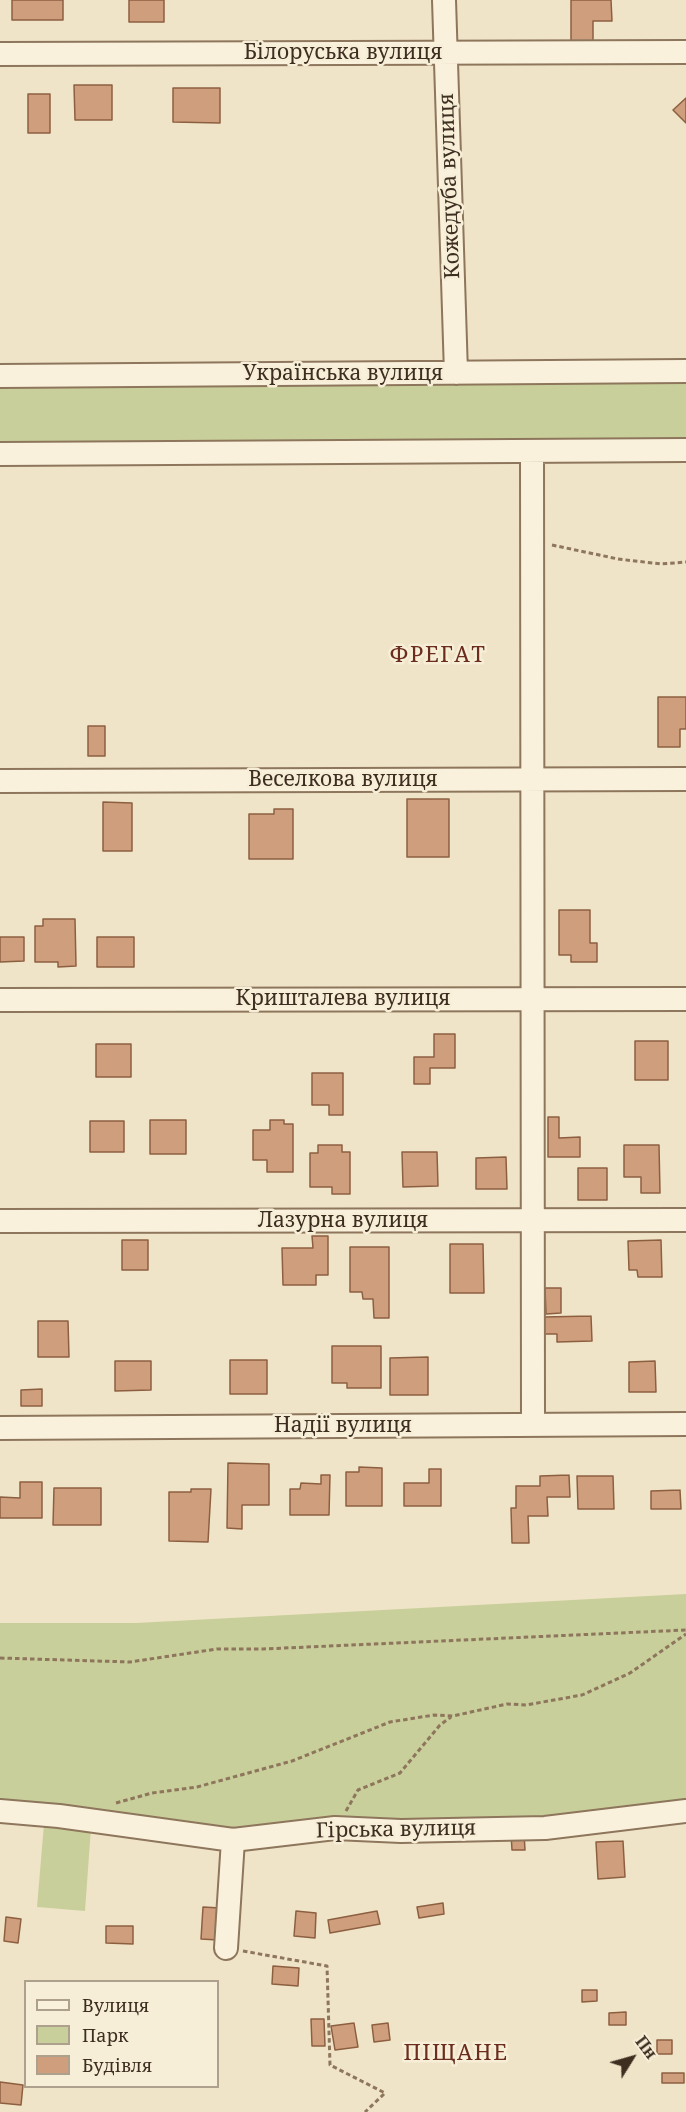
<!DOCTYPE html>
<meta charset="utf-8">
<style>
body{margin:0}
#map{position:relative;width:686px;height:2112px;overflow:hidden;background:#f0e4c8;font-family:"Noto Serif",serif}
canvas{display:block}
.legend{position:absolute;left:24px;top:1980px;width:195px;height:108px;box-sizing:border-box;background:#f7eed8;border:2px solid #ada18e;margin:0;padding:8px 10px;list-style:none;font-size:18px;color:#3d2e20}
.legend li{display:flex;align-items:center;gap:12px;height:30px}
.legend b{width:30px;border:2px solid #ada18e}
.north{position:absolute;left:602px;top:2028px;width:60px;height:60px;-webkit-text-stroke:4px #f7eed8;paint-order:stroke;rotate:53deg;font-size:16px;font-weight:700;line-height:24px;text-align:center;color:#3d2e20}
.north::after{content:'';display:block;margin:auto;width:21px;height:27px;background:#3d2e20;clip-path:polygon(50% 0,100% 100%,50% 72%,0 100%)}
</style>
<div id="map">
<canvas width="686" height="2112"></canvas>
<ul class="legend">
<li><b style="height:8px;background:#faf1dc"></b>Вулиця</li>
<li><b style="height:16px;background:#c9cf9b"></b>Парк</li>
<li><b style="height:16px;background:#cf9f7d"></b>Будівля</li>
</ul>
<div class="north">Пн</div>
</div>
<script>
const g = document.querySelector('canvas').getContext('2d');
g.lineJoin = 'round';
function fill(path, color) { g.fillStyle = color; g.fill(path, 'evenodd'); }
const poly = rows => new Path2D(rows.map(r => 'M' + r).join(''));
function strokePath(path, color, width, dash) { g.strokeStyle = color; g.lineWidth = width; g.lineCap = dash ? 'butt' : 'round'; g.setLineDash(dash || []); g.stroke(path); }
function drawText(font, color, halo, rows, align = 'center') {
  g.font = font + ' "Noto Serif",serif'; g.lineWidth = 5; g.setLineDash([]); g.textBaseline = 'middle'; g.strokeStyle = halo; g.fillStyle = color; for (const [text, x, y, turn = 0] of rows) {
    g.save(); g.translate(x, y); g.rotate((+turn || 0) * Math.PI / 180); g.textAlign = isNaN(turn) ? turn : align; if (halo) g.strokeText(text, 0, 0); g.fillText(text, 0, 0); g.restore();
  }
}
fill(poly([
 [686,371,686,439,0,443,0,376],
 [686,1594,686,1811,233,1840,0,1811,0,1623,136,1623],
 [44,1824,91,1828,85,1911,37,1907]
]), '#c9cf9b');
const building = poly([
 [12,0,63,0,63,20,12,20,12,0],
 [129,0,164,0,164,22,129,22,129,0],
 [571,0,611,0,612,21,593,21,593,43,571,43,571,0],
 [74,85,112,85,112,120,75,120,74,85],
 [173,88,220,88,220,123,173,122,173,88],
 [28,94,50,94,50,133,28,133,28,94],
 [686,98,686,123,673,110,686,98],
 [658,697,686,697,686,729,680,729,680,747,658,747,658,697],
 [88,726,105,726,105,756,88,756,88,726],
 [407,799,449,799,449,857,407,857,407,799],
 [103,802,132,803,132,851,103,851,103,802],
 [274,809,293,809,293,859,249,859,249,814,274,814,274,809],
 [559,910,590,910,590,943,597,943,597,962,571,962,571,955,559,955,559,910],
 [43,919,75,919,76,966,58,967,58,962,35,962,35,926,43,926,43,919],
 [0,937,24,937,24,961,0,962,0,937],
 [97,937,134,937,134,967,97,967,97,937],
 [434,1034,455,1034,455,1068,430,1068,430,1084,414,1084,414,1057,434,1057,434,1034],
 [635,1041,668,1041,668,1080,635,1080,635,1041],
 [96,1044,131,1044,131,1077,96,1077,96,1044],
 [312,1073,343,1073,343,1115,329,1115,329,1105,312,1105,312,1073],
 [548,1117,559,1117,559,1138,580,1137,580,1157,548,1157,548,1117],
 [150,1120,186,1120,186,1154,150,1154,150,1120],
 [270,1120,284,1120,284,1124,293,1124,293,1172,267,1172,267,1160,253,1160,253,1130,270,1130,270,1120],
 [90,1121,124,1121,124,1152,90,1152,90,1121],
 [318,1145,342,1145,342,1152,350,1152,350,1194,332,1194,332,1187,310,1187,310,1153,318,1153,318,1145],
 [624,1145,659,1145,660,1193,641,1193,641,1177,624,1177,624,1145],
 [402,1152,437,1152,438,1186,403,1187,402,1152],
 [506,1157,507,1189,476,1189,476,1158,506,1157],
 [578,1168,607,1168,607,1200,578,1200,578,1168],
 [312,1236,328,1236,328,1275,316,1275,316,1285,283,1285,282,1248,313,1248,312,1236],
 [122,1240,148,1240,148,1270,122,1270,122,1240],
 [661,1240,662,1277,638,1277,637,1270,629,1270,628,1241,661,1240],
 [450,1244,483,1244,484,1293,450,1293,450,1244],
 [350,1247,389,1247,389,1318,374,1318,373,1299,363,1299,362,1292,350,1292,350,1247],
 [545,1288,561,1288,561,1313,546,1314,545,1288],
 [591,1316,592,1341,557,1342,557,1334,544,1334,544,1317,591,1316],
 [38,1321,68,1321,69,1357,38,1357,38,1321],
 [332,1346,381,1346,381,1388,347,1388,347,1383,332,1383,332,1346],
 [428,1357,428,1395,390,1395,390,1358,428,1357],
 [230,1360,267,1360,267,1394,230,1394,230,1360],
 [115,1361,151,1361,151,1390,115,1391,115,1361],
 [655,1361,656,1392,629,1392,629,1362,655,1361],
 [42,1389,42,1406,21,1406,21,1390,42,1389],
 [228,1463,269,1464,269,1505,242,1505,242,1529,227,1528,228,1463],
 [359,1467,382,1468,382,1506,346,1506,346,1472,359,1472,359,1467],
 [429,1469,441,1469,441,1506,404,1506,404,1483,429,1483,429,1469],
 [321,1475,330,1475,329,1515,290,1515,290,1489,300,1489,301,1483,321,1484,321,1475],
 [569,1475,570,1497,547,1497,548,1516,528,1516,529,1543,512,1543,511,1508,516,1508,516,1486,540,1486,540,1476,569,1475],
 [577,1476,613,1476,614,1509,578,1509,577,1476],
 [20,1482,42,1482,42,1518,0,1518,0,1497,20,1498,20,1482],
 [54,1488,101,1488,101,1525,53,1525,54,1488],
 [191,1489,211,1489,208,1542,169,1541,169,1492,191,1492,191,1489],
 [680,1490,681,1509,651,1509,651,1491,680,1490],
 [524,1833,525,1850,512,1850,511,1834,524,1833],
 [623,1841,625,1877,598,1879,596,1842,623,1841],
 [443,1903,444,1914,419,1918,417,1907,443,1903],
 [203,1907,220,1908,218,1940,201,1939,203,1907],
 [296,1911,316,1913,315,1938,294,1936,296,1911],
 [377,1911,380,1924,330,1933,328,1920,377,1911],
 [6,1917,21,1919,18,1943,4,1941,6,1917],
 [106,1926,133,1926,133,1944,106,1943,106,1926],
 [273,1966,299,1968,298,1986,272,1984,273,1966],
 [582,1990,597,1990,597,2001,582,2002,582,1990],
 [626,2012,626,2025,609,2025,609,2013,626,2012],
 [311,2019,324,2019,325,2046,312,2046,311,2019],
 [354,2023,358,2047,335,2050,331,2026,354,2023],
 [388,2023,390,2040,374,2042,372,2025,388,2023],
 [657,2040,672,2040,672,2054,657,2054,657,2040],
 [662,2073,684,2073,684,2083,662,2083,662,2073],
 [0,2082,23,2085,21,2105,0,2103,0,2082]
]);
fill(building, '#cf9f7d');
strokePath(building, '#8d5f41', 1.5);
const minor = poly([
 [444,0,456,373],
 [0,54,686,52],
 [0,376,686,371],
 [532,451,533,1425],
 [0,454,686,450],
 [0,781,686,779],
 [0,1000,686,999],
 [0,1221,686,1220],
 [0,1428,686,1424],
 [0,1811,59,1816,233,1840,335,1828,401,1831,545,1828,686,1811],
 [226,1948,233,1840]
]);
strokePath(minor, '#8d765c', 26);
strokePath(poly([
 [552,545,618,559,661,564,686,562],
 [0,1658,130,1662,217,1649,263,1649,686,1630],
 [116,1803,152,1793,197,1787,292,1761,390,1722,434,1715,453,1716,507,1704,526,1705,582,1695,630,1673,686,1634],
 [346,1811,358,1790,400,1773,440,1725,451,1717],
 [243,1951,327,1966,330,2065,385,2093,365,2112]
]), '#8d765c', 3, [4.5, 3]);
strokePath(minor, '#faf1dc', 22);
drawText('21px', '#3d2e20', '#f7eed8', [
 ["Білоруська вулиця",343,53],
 ["Кожедуба вулиця",450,186,-92],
 ["Українська вулиця",343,374],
 ["Веселкова вулиця",343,780],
 ["Кришталева вулиця",343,999],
 ["Лазурна вулиця",343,1221],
 ["Надії вулиця",343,1426],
 ["Гірська вулиця",396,1830,-1]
]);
g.letterSpacing = '1.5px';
drawText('22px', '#6b2e1e', '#f7eed8', [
 ["ФРЕГАТ",438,656],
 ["ПІЩАНЕ",456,2054]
]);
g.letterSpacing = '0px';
</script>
